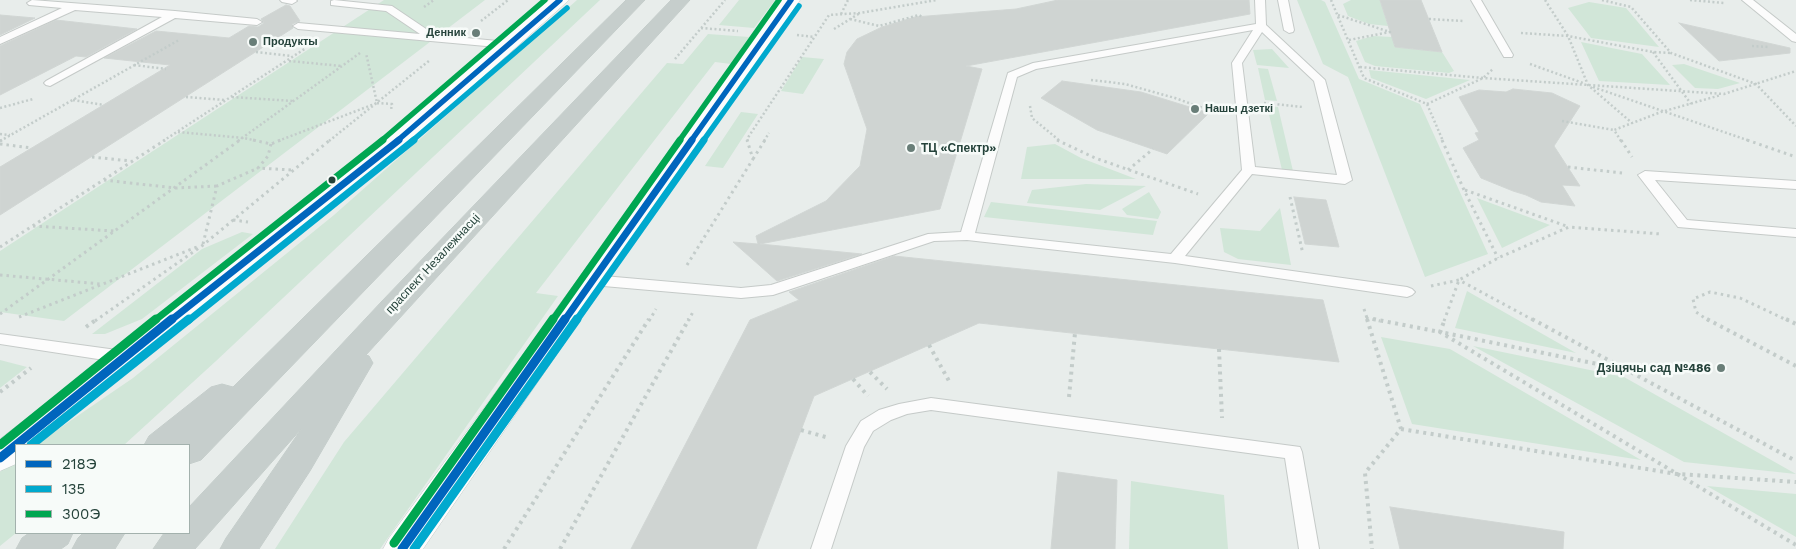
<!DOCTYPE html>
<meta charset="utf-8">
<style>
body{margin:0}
#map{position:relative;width:1796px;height:549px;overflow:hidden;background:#e8edeb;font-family:"Work Sans",sans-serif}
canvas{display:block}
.legend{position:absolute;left:15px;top:444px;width:175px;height:90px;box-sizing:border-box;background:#f7fbf9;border:1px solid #a3b1ad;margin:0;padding:6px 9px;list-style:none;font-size:15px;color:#24423a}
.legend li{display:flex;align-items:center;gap:10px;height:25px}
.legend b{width:25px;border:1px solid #a3b1ad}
</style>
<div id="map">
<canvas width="1796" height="549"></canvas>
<ul class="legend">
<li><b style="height:6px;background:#0065bd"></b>218Э</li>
<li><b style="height:6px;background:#00a9ce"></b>135</li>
<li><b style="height:6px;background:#00a651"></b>300Э</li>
</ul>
</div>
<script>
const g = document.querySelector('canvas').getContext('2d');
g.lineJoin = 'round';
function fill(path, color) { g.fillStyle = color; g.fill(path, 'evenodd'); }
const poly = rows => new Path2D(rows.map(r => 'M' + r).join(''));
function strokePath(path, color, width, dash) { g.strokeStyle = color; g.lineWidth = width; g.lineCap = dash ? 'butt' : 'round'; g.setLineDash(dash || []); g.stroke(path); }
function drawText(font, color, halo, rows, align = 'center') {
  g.font = font + ' "Work Sans",sans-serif'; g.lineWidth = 5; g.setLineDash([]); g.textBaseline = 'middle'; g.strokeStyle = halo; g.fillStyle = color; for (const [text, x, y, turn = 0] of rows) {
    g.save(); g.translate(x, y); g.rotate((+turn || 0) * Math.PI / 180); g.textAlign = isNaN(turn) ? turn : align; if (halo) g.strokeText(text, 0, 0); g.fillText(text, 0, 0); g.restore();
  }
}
fill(poly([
 [384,0,485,0,64,321,0,312,0,251],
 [577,0,600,0,216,361,124,445,35,445,133,378,334,215],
 [739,0,775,0,754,28,719,25],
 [1297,0,1321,0,1325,2,1359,79,1420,104,1488,254,1425,277,1348,77,1323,64],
 [1351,0,1380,0,1388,26,1369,24,1348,16,1343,4],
 [1589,2,1626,8,1659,47,1591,38,1568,8],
 [708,34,749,37,731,64,715,62,536,293,558,296,380,549,275,549,344,442,667,63,683,64],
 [1373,36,1392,37,1395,47,1442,52,1454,71,1449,73,1375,66,1365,62,1356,41],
 [1581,42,1642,54,1670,85,1599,81],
 [1272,49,1289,68,1257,65,1253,50],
 [802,57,824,59,803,94,781,91],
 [1684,64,1740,83,1718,89,1695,88,1672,65],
 [1258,68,1268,69,1277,101,1265,100],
 [1369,70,1470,80,1426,99,1371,78],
 [1267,106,1278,107,1293,171,1282,170],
 [741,112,758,114,723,168,705,166],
 [1055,144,1081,158,1136,179,1021,179,1027,147],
 [1086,184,1146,186,1100,210,1027,203,1032,190],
 [1149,192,1161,212,1158,219,1127,215,1122,209],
 [1477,198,1550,225,1502,248],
 [991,202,1157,221,1153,235,984,217],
 [1280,208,1291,265,1238,259,1224,252,1220,228,1260,231],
 [242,232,253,234,142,319,105,334,92,334,202,249],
 [1467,291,1576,353,1455,328],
 [1381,337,1450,349,1641,460,1412,424],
 [1473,346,1624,377,1796,474,1684,462],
 [0,360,27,367,0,388],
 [16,459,16,533,0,546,0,472],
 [1131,481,1224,495,1228,549,1129,549],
 [1707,486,1796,494,1796,537]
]), '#d1e6d8');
const building = poly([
 [1058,0,1249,0,1250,14,966,66,982,69,940,209,760,244,862,254,777,281,733,242,758,244,756,236,826,201,860,166,867,129,844,64,847,52,857,39,882,27,915,17,1016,9,1058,0],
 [1380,0,1421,0,1442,52,1395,47,1380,0],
 [286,5,290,6,300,21,292,24,293,28,0,215,0,167,170,65,104,58,156,31,229,38,249,26,258,27,264,23,261,19,286,5],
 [0,15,35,18,0,35,0,15],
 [56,20,137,29,86,57,76,56,0,95,0,46,56,20],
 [1679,23,1790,48,1790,53,1719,61,1679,23],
 [1062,81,1141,92,1209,113,1167,154,1097,130,1041,98,1062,81],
 [1513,89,1552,93,1580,106,1554,146,1580,186,1562,185,1575,206,1541,202,1526,195,1513,191,1481,178,1463,148,1479,140,1475,133,1479,132,1459,97,1479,90,1506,92,1513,89],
 [1294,197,1326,200,1339,247,1305,244,1294,197],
 [894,256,1323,300,1339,362,979,323,814,396,756,549,631,549,750,320,799,300,789,292,894,256],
 [1058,472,1117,480,1115,549,1051,549,1058,472],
 [1390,507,1564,532,1563,549,1400,549,1390,507]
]);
fill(building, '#cfd4d2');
strokePath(building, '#d1d6d4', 1);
const service = poly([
 [32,0,175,11,257,19,262,22,257,25,175,18,50,86,46,85,44,83,46,81,162,17,75,10,0,44,0,37,62,8,29,5,27,3,32,0],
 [280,0,296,0,297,1,292,4,282,2,280,0],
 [334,0,392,6,435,35,508,42,513,45,508,48,298,29,293,26,298,23,420,34,386,11,331,5,331,1,334,0],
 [1255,0,1265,0,1266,25,1325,80,1352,180,1345,184,1252,174,1185,256,1407,287,1412,289,1415,292,1412,295,1407,297,1175,263,967,240,934,241,773,295,741,298,592,285,587,283,584,280,587,277,592,275,741,288,771,285,928,234,961,232,1008,73,1033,63,1256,24,1255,0],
 [1253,30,1232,63,1242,170,1171,254,975,233,1017,77,1036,69,1253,30],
 [1262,32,1314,81,1337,175,1255,167,1242,63,1262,32],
 [1278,0,1288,0,1294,30,1293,32,1289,33,1284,30,1278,0],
 [1471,0,1481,0,1513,55,1512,57,1504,57,1471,0],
 [1742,0,1753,0,1796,34,1796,42,1792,41,1742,0],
 [1645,171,1796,181,1796,189,1655,180,1687,220,1796,229,1796,237,1678,227,1638,175,1645,171],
 [0,334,124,351,130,353,132,357,130,361,124,363,0,344,0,334],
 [931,398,1300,447,1302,452,1319,549,1299,549,1285,458,931,410,907,414,891,420,873,431,864,447,831,549,811,549,846,446,861,421,879,410,899,404,931,398]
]);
const secondary = poly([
 [549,0,569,0,403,148,135,364,38,445,16,445,16,464,0,471,0,439,387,138,549,0],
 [782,0,800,0,423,549,383,549,389,538,782,0]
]);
const trunk = poly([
 [626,0,645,0,201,460,189,464,189,445,144,445,149,436,211,387,222,384,233,387,626,0],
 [671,0,690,0,366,355,369,356,373,363,310,471,259,549,220,549,226,538,302,428,195,549,153,549,164,533,189,533,189,507,382,301,671,0],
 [29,533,73,533,68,544,61,549,16,549,22,538,29,533],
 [83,533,125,533,115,549,72,549,78,538,83,533]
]);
strokePath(service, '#c5cac8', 2);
strokePath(secondary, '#c3cbc8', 1);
strokePath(trunk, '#c3ccc9', 1);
strokePath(poly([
 [1331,0,1364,78,1427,104,1443,141],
 [1545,0,1568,36,1588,85,1632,123],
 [1602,0,1631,7,1671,53,1756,84,1796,126],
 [1690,0,1724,3],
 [424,7,434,0],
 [841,14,848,0],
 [1338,15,1390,32,1349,40],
 [850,19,879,26,919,15,922,17],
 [1429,19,1463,21],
 [481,21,508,0],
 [701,28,738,31],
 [834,29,860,13],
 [1521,33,1568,36,1653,52,1671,53],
 [797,35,814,37],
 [1752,46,1768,47],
 [256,52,292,56],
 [1653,52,1691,104],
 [675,59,725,0],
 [289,61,342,66],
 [1530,64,1583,83],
 [134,65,166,69],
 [1360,67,1483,78,1724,94,1796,71],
 [1091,80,1125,84,1175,98,1217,113],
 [1593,87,1750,141],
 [186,97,225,100],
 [232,97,293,101],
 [73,100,104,105],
 [377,103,392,104,391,110],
 [1264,103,1303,107],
 [1427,104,1483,78,1493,69],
 [1030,106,1032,118,1060,141],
 [0,108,33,99],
 [1562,121,1614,130],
 [178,132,244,138,258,141],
 [0,134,10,135],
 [0,141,179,40],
 [163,141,306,48],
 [238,141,360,53],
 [278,141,377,103,366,53],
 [329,141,430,60],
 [748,141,747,139,829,15,860,13,937,0],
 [764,141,769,133],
 [1621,141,1614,130,1661,112,1721,95]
]), '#c3ccca', 2.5, [2, 2.5]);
strokePath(poly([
 [253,140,271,144,281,140],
 [1057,140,1095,158,1198,194],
 [1442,140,1464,190,1498,258],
 [1621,140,1632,157],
 [1747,140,1796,157],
 [0,141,2,140],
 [0,144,32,148],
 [271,144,268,156,258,168,292,170],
 [92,157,131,161],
 [753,159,765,140],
 [1568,167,1622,173],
 [1128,170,1153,149],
 [104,180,175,188,217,186],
 [1465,190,1569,227],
 [1290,197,1303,254],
 [233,220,248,222],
 [33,226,114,231],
 [203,244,217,186,258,168],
 [0,247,165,140],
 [687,265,753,159,747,140],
 [0,275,101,284],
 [1431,286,1459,280,1535,321],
 [1364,309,1368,321],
 [0,314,240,140],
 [19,317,197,247],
 [1366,318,1380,321],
 [95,321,203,245,330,140],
 [649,321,656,309],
 [688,321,693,312],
 [1444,321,1459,280,1498,258,1569,227,1661,234],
 [1709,321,1696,312,1693,299,1710,292,1740,298,1789,321]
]), '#c3ccca', 3, [2.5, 4]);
strokePath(poly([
 [1367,319,1401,429,1365,473,1372,549],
 [1373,319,1440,332,1445,319],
 [1532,319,1796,461],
 [1707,319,1796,366],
 [1786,319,1796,324],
 [86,327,97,319],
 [929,345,949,381],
 [1219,349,1222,418],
 [1632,371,1440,332,1796,545],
 [870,372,887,389],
 [853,379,868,396],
 [0,392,31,368],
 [1069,397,1075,333],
 [1401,429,1677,474,1796,482],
 [801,430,829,438],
 [504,549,649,319],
 [560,549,689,319]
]), '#c3ccca', 4, [3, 4.5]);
fill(service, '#fcfcfc');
fill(secondary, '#fcfcfc');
fill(trunk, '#c6cecc');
strokePath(poly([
 [397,141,560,0],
 [691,141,791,0]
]), '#0065bd', 5.5);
strokePath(poly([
 [170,321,399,140],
 [564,321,692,140]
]), '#0065bd', 7);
strokePath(poly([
 [0,458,172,319],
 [402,549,565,319]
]), '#0065bd', 9);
strokePath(poly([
 [412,141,567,8],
 [703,141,799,6]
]), '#00a9ce', 5.5);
strokePath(poly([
 [188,321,414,140],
 [576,321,704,140]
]), '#00a9ce', 7);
strokePath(poly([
 [31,445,189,319],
 [414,549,577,319]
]), '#00a9ce', 9);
strokePath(poly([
 [381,141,545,0],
 [679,141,779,0]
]), '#00a651', 5.5);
strokePath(poly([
 [154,321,383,140],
 [552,321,680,140]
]), '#00a651', 7);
strokePath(poly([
 [0,445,156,319],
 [394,543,553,319]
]), '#00a651', 9);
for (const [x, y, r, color] of [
 [476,33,5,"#697e78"],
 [253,42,5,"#697e78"],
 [1195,109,5,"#697e78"],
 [911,148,5,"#697e78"],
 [332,180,4.5,"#24423a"],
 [1721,368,5,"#697e78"]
]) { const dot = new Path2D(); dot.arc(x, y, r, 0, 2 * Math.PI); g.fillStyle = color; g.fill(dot); strokePath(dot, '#f7fbf9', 2); }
drawText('bold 11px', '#24423a', '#f7fbf9', [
 ["Денник",466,33,"right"],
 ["Продукты",263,42],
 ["Нашы дзеткі",1205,109]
], 'left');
drawText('bold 12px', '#24423a', '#f7fbf9', [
 ["ТЦ «Спектр»",921,148],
 ["Дзіцячы сад №486",1711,368,"right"]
], 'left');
drawText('12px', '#24423a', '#f7fbf9', [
 ["праспект Незалежнасці",433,264,-47]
]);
</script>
